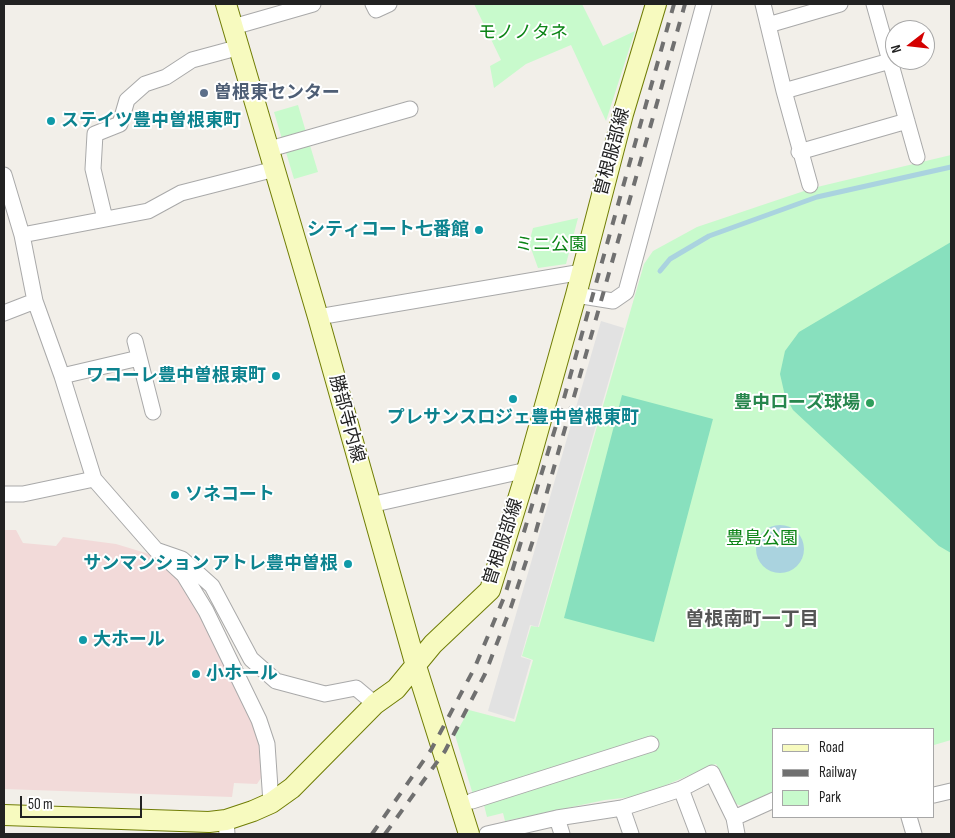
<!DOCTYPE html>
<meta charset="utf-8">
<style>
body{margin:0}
#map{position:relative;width:955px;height:838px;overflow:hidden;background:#f2efe9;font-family:"Sofia Sans Condensed",sans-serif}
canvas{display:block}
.frame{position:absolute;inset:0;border:5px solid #222;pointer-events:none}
.legend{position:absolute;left:772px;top:728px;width:162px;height:90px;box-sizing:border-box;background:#fff;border:1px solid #a7a7a7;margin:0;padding:6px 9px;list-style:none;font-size:15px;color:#222}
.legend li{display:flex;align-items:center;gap:10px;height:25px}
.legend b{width:25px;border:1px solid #a7a7a7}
.north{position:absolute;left:885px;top:20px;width:50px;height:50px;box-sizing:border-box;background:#fff;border:1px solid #a7a7a7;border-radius:50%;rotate:254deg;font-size:14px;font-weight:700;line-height:20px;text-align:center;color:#222}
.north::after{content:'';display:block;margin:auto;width:18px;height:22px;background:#d40000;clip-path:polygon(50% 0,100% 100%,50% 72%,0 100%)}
.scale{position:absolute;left:20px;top:796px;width:122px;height:22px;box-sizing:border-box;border:2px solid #222;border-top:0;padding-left:6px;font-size:15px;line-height:18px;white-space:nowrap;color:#222;-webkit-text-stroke:4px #fff;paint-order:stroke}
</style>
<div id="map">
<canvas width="955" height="838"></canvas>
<div class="frame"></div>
<ul class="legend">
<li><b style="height:6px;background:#f7fabf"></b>Road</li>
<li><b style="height:6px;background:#707070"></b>Railway</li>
<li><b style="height:14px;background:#c8facc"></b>Park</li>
</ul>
<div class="north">N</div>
<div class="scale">50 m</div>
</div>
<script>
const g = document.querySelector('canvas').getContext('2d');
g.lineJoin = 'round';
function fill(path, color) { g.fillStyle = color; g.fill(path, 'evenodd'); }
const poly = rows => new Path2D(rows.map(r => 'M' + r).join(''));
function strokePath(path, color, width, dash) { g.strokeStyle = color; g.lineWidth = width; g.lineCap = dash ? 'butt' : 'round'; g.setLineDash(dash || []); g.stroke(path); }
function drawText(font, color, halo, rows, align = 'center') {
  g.font = font + ' "Sofia Sans Condensed","Noto Sans JP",sans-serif'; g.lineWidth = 4; g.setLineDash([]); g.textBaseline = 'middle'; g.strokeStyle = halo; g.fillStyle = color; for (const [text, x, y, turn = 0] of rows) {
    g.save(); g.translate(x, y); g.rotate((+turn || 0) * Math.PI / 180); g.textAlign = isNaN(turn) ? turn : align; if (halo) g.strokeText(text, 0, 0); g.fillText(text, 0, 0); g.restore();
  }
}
fill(poly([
 [4,530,16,530,23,543,56,546,63,537,116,544,149,554,179,578,193,599,256,727,261,747,261,778,257,784,234,783,232,797,4,789]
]), '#f2dad9');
fill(poly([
 [474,4,582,4,603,46,635,31,606,121,571,45,526,64,494,88,490,66,501,60],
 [298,105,306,132,282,139,274,112],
 [309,142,318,172,294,179,285,149],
 [951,155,951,740,934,745,934,729,774,729,774,791,742,806,736,804,716,764,640,796,605,800,505,821,503,813,487,817,484,805,477,808,455,735,469,710,515,722,533,660,522,656,531,626,539,627,644,264,653,251,697,227,813,188],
 [578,218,566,264,538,268,529,243,533,228]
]), '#c8facc');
fill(poly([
 [951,242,951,553,939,546,793,410,785,396,780,374,785,351,799,332],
 [622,395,713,419,654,642,564,618]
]), '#88e0be');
fill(poly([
 [601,321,624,328,538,627,530,625,521,657,531,660,514,719,488,711]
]), '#e2e2e2');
fill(poly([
 '756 549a24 24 0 1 1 48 0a24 24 0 1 1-48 0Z'
]), '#aad3df');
strokePath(poly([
 [660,271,670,259,709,236,817,197,951,167]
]), '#aad3df', 5);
const street = poly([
 [373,4,376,10,389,4],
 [763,4,784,91,810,185],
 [874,4,917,157],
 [768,25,840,4],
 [233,27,313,4],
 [784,91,890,61],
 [270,149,410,109],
 [799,152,907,121],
 [4,175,22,235,35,301,62,376,94,479,156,550,182,559,212,586,251,659,276,681,325,694,356,688,375,704],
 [105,219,93,169,95,134,120,124,127,100,145,84,166,77,192,60,240,47],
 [22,235,148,211,181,193,275,169],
 [576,295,613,301,626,292,704,4],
 [4,313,35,301],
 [318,317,582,272],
 [135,341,153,412],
 [62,376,139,358],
 [4,494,23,494,94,479],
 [370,505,527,470],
 [171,563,184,575,206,611,259,720,267,744,271,803],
 [681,789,698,834],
 [934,795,951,791],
 [472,801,651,744],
 [622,808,631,834],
 [909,817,914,834],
 [557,818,562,834],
 [734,818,737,834],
 [226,820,227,834],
 [487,834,557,818,622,808,681,789,712,773,734,818,774,800]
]);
const secondary = poly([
 [226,4,318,317,416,666,469,834],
 [4,815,209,822,226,820,253,811,271,803,292,788,375,704,396,689,433,644,490,590,527,470,576,295,623,114,656,4]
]);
strokePath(street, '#a9a9a9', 17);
strokePath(secondary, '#707d05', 22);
strokePath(street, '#fff', 15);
strokePath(secondary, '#f7fabf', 20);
strokePath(poly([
 [372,834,431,750,475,667,505,595,561,409,674,4],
 [385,834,445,751,485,674,511,607,536,531,685,4]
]), '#707070', 4, [10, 10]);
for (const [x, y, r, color] of [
 [204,93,5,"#5c6f8a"],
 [51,121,5,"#0f9aa8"],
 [479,230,5,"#0f9aa8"],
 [276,376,5,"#0f9aa8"],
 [513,399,5,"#0f9aa8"],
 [870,403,5,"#2e9e5b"],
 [175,495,5,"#0f9aa8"],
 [348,564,5,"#0f9aa8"],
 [83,640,5,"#0f9aa8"],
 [196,674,5,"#0f9aa8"]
]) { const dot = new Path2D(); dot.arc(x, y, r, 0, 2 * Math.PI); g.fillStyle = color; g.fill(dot); strokePath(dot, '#fff', 2); }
drawText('18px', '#0c8416', '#fff', [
 ["モノノタネ",523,33],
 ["ミニ公園",551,245],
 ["豊島公園",762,539]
]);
drawText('bold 18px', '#4e5e75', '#fff', [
 ["曽根東センター",214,93]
], 'left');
drawText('bold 18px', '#0d838f', '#fff', [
 ["ステイツ豊中曽根東町",61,121],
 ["シティコート七番館",469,230,"right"],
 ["ワコーレ豊中曽根東町",266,376,"right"],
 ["プレサンスロジェ豊中曽根東町",513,418,"center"],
 ["ソネコート",185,495],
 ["サンマンション アトレ豊中曽根",338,564,"right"],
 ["大ホール",93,640],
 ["小ホール",206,674]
], 'left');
drawText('18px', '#222', '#fff', [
 ["曽根服部線",613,152,-75],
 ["勝部寺内線",346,419,75],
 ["曽根服部線",504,542,-72]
]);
drawText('bold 18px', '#27864d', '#fff', [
 ["豊中ローズ球場",860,403]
], 'right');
drawText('bold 19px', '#555', '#fff', [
 ["曽根南町一丁目",752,620]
]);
</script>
